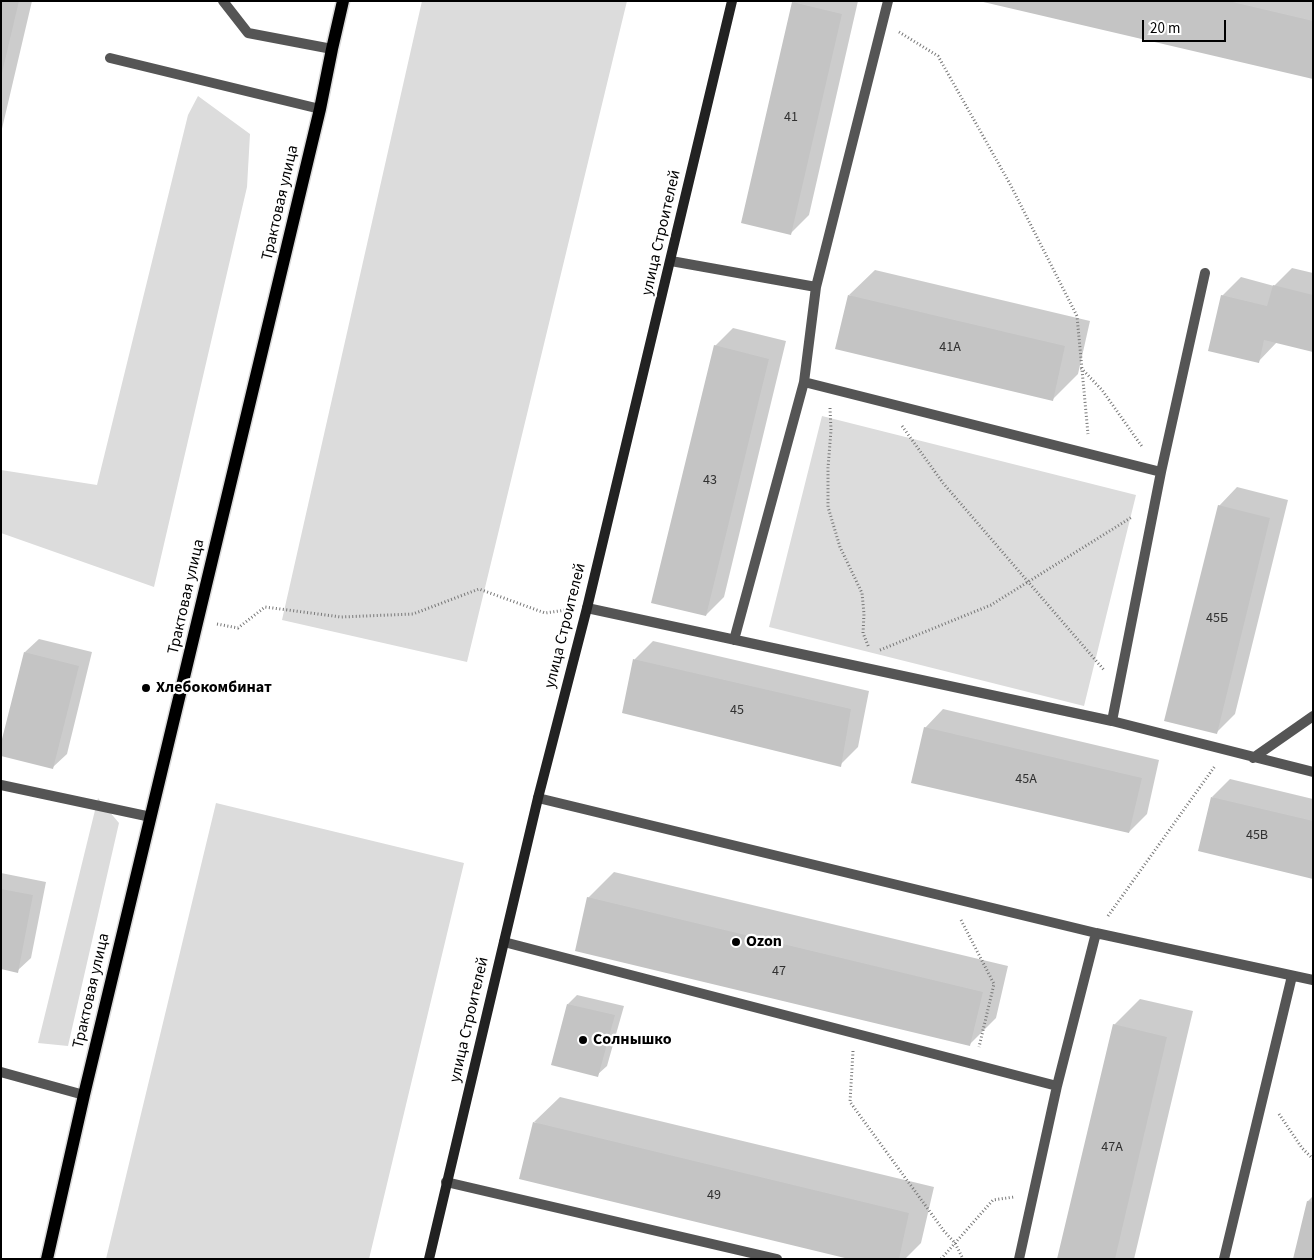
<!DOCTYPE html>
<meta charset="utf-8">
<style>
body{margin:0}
#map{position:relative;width:1314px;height:1260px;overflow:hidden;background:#fff;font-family:"Source Sans 3",sans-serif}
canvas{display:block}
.frame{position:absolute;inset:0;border:2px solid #000;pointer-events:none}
.scale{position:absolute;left:1142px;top:20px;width:84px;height:22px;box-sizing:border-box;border:2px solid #000;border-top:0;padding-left:6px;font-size:15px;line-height:18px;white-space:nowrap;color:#000;-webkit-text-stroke:4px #fff;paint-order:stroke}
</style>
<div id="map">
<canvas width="1314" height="1260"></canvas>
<div class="frame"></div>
<div class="scale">20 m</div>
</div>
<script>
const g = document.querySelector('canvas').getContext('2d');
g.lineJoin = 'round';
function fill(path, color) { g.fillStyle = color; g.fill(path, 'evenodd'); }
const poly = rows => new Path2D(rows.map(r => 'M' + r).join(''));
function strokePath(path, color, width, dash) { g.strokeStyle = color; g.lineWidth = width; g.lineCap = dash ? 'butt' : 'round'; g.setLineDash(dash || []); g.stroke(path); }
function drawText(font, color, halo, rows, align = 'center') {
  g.font = font + ' "Source Sans 3",sans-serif'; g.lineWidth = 4.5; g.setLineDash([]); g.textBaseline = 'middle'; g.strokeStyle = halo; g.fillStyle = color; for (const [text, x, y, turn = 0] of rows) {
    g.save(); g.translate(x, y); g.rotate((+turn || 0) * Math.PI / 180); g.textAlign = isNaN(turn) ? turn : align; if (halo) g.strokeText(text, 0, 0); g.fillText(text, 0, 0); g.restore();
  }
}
fill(poly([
 [422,1,627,1,467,662,282,620],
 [198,96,250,134,247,187,154,587,1,533,1,470,97,485,188,115],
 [822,416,1136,495,1084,706,769,627],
 [98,798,119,823,68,1046,38,1043],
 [216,803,464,863,369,1259,106,1259]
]), '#dcdcdc');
fill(poly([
 [1,1,32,1,1,133],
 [794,1,858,1,809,215,791,233,793,3],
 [982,1,1313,1,1313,78],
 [1292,268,1313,273,1313,351,1277,342,1258,362,1222,296,1241,277,1274,286],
 [875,270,1090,321,1078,374,1052,400,849,295],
 [733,328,786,341,724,597,706,615,715,346],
 [1237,487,1288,500,1235,714,1217,732,1219,506],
 [39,639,92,652,67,754,53,767,25,652],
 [653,641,869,691,858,747,840,765,624,712,635,659],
 [943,709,1159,760,1147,814,1129,832,925,728],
 [1230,779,1313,799,1313,877,1212,797],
 [614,872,1008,966,996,1018,970,1044,588,898],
 [1,873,46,882,31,958,17,971,1,968],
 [577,995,624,1006,607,1066,597,1075,568,1004],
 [1140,999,1193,1011,1134,1259,1058,1259,1114,1025],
 [560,1097,934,1187,921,1243,905,1259,855,1259,534,1122],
 [1313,1196,1313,1259,1308,1201]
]), '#0003');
fill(poly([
 [1,1,19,1,2,73,1,73],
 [979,1,1228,1,1313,21,1313,79],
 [792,2,842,14,791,235,741,223],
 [1273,285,1313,295,1313,352,1264,340,1259,363,1208,351,1221,295,1267,306],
 [848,295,1065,346,1053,401,835,349],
 [714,345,769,359,706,616,651,603],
 [1218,505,1270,518,1217,734,1164,721],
 [24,652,79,666,53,769,1,756,1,743],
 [633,659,851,709,841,767,622,713],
 [924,727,1142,778,1129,833,911,783],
 [1211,797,1313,821,1313,879,1198,851],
 [1,889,33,895,18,973,1,969],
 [587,897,983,992,970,1046,575,951],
 [567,1004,615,1015,598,1077,551,1065],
 [1113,1024,1167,1037,1115,1259,1057,1259],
 [533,1122,909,1213,899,1259,849,1259,519,1179],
 [1307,1201,1313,1202,1313,1259,1293,1259]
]), '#c4c4c4');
const primary = poly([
 [47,1259,84,1095,320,109,332,49,343,1]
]);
strokePath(primary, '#dbdbdb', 15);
strokePath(poly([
 [899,32,938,56,1010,184,1077,316,1088,434],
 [1081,368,1102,390,1143,448],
 [830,408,831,430,828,468,828,507,840,547,862,593,864,614,863,633,869,648],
 [902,426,943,483,1104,670],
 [217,624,238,628,265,607,341,617,413,614,479,589,545,613,566,610],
 [880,650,991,605,1132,517],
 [1108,916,1215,766],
 [961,920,994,984,979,1047],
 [853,1051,850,1102,944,1231,955,1243,963,1259],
 [1279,1114,1302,1148,1313,1159],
 [941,1259,993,1200,1014,1197]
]), '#777', 3, [1, 2.5]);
strokePath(poly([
 [223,1,248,33,332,49],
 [110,58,320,109],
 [671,261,816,287],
 [804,382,1161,472],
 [587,608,1112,721,1313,772],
 [734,640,804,382,816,287,888,1],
 [1112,721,1161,472,1205,273],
 [1253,758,1313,716],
 [1,785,151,817],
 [538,798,1096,933,1313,980],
 [504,942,1057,1086],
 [1,1072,84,1095],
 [446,1182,777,1259],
 [1019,1259,1057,1086,1096,933],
 [1224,1259,1292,976]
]), '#555', 10);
strokePath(poly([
 [429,1259,538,798,587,608,732,1]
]), '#222', 10);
strokePath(primary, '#000', 12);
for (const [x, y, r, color] of [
 [146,688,5,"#000"],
 [736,942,5,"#000"],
 [583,1040,5,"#000"]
]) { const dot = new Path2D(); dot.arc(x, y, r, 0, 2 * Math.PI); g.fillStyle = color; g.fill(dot); strokePath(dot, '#fff', 2); }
drawText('14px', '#313131', null, [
 ["41",791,118],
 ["41А",950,348],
 ["43",710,481],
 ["45Б",1217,619],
 ["45",737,711],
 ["45А",1026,780],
 ["45В",1257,836],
 ["47",779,972],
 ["47А",1112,1148],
 ["49",714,1196]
]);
drawText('16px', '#000', '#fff', [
 ["Трактовая улица",281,203,-77],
 ["улица Строителей",662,233,-77],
 ["Трактовая улица",187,597,-77],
 ["улица Строителей",566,626,-76],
 ["Трактовая улица",92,991,-77],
 ["улица Строителей",470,1020,-77]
]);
drawText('bold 16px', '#000', '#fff', [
 ["Хлебокомбинат",156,688],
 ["Ozon",746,942],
 ["Солнышко",593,1040]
], 'left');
</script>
